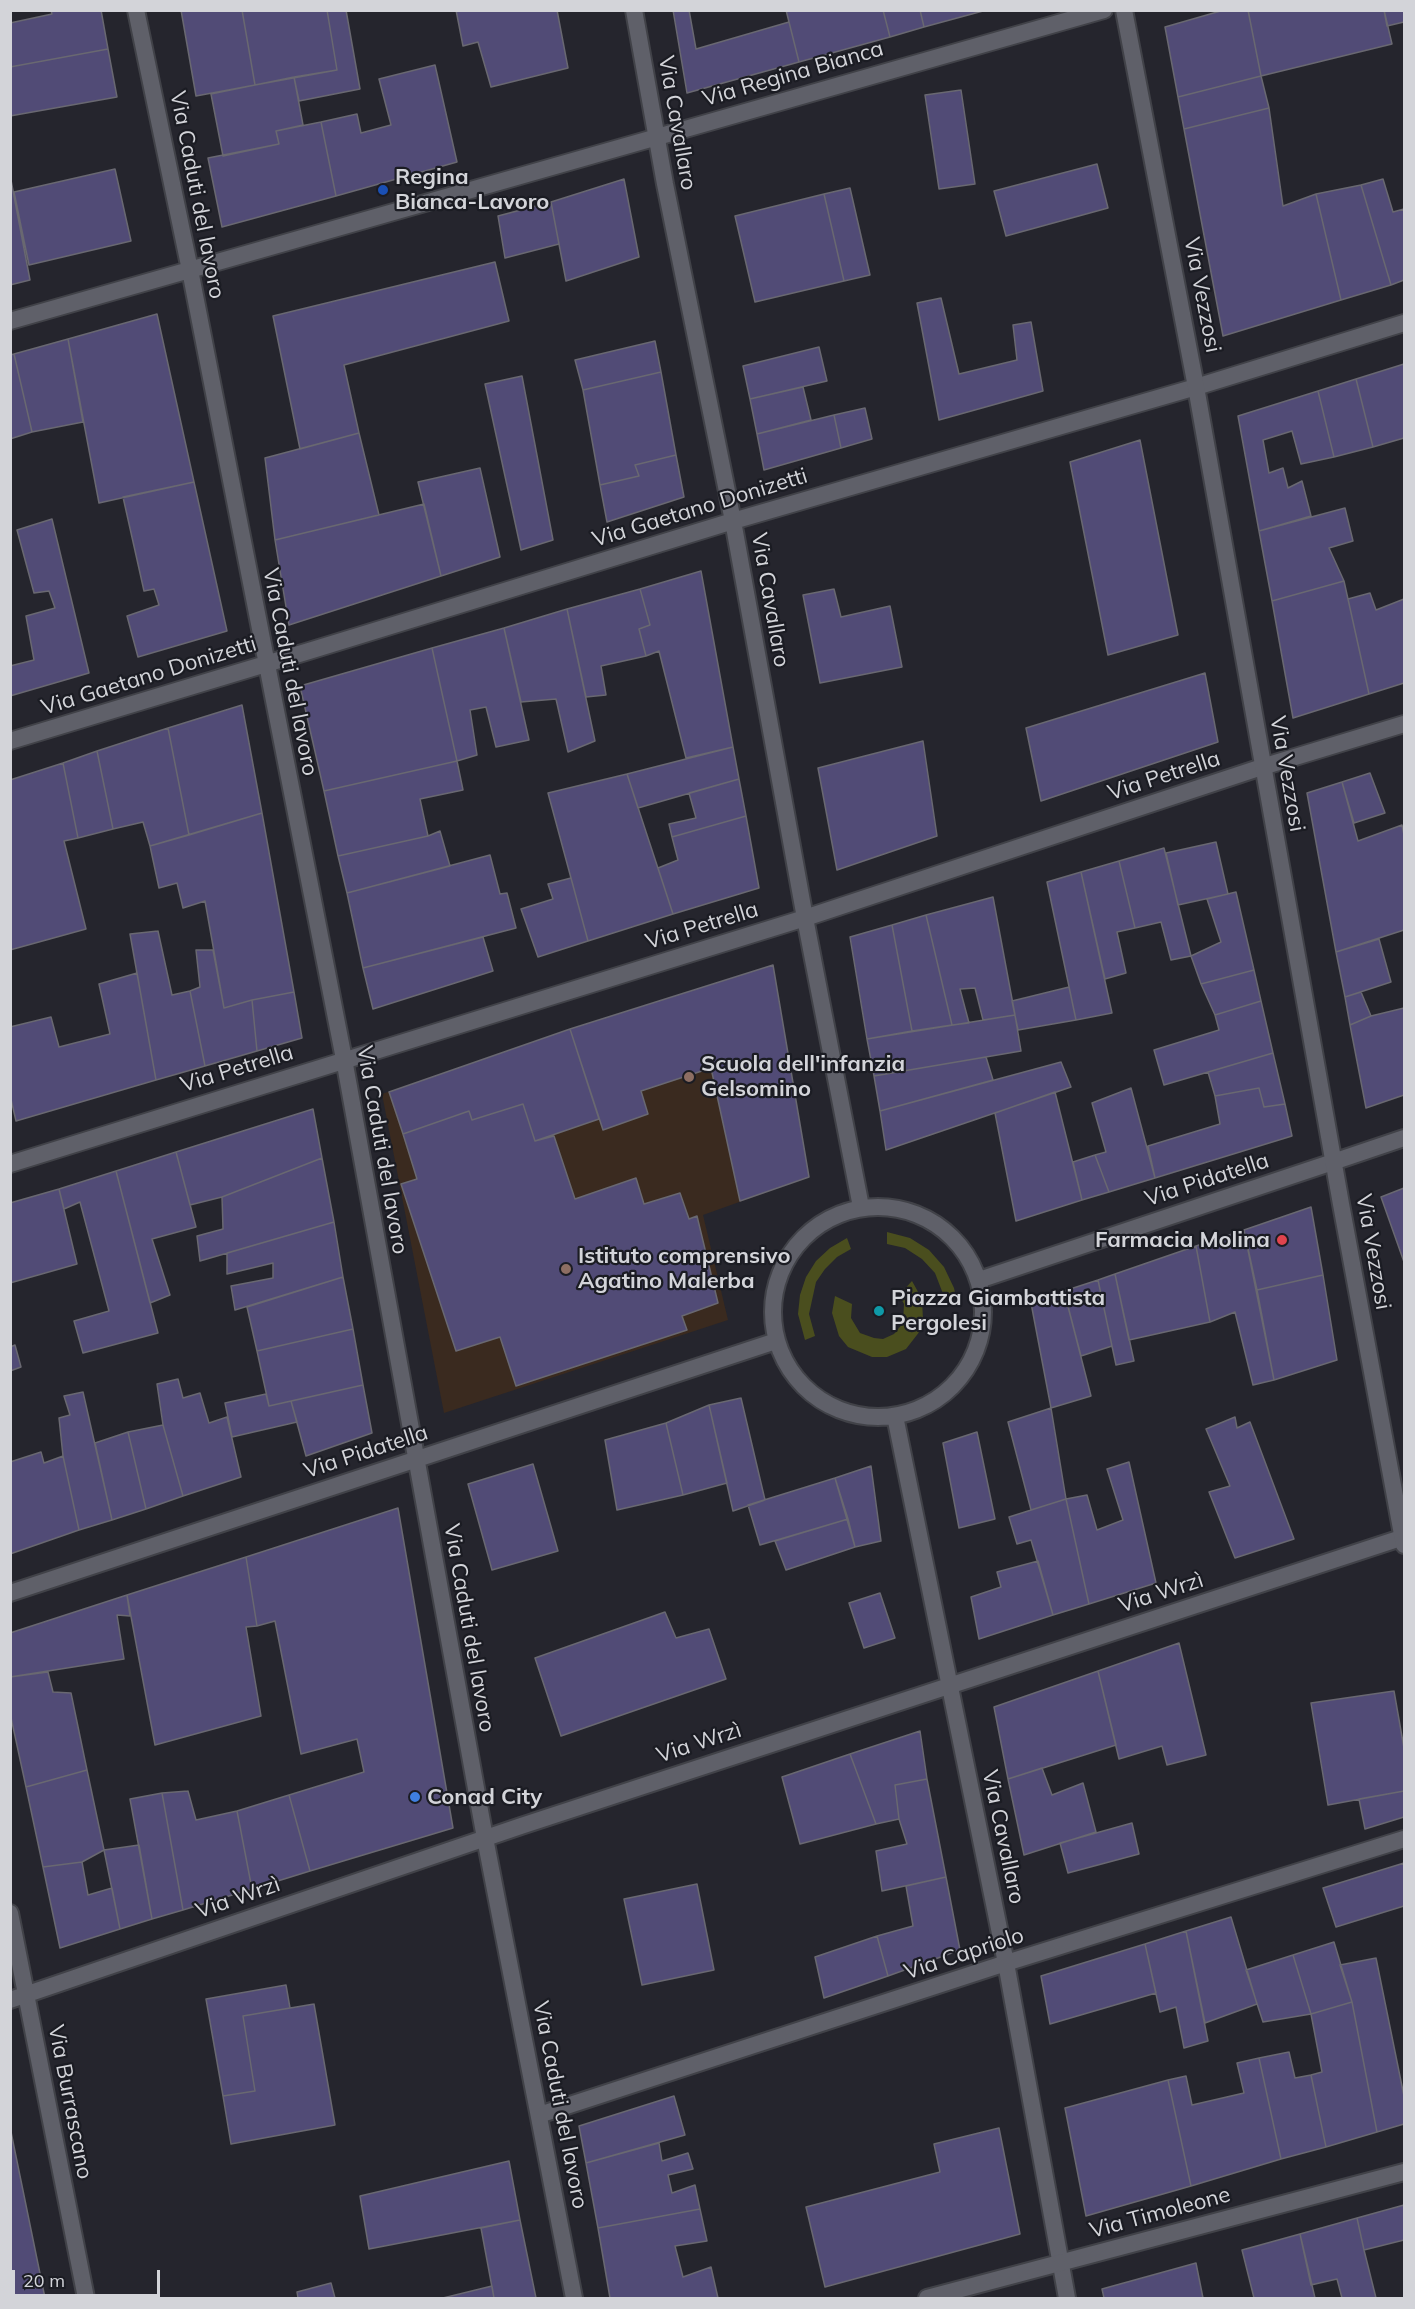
<!DOCTYPE html>
<meta charset="utf-8">
<style>
body{margin:0}
#map{position:relative;width:1415px;height:2309px;overflow:hidden;background:#25252d;font-family:Mulish,sans-serif}
canvas{display:block}
.frame{position:absolute;inset:0;border:12px solid #d3d4d9;pointer-events:none}
.scale{position:absolute;left:12px;top:2270px;width:148px;height:27px;box-sizing:border-box;border:3px solid #d3d4d9;border-top:0;padding-left:8px;font-size:18px;line-height:21px;white-space:nowrap;color:#d3d4d9;-webkit-text-stroke:4px #1b1c23;paint-order:stroke}
</style>
<div id="map">
<canvas width="1415" height="2309"></canvas>
<div class="frame"></div>
<div class="scale">20 m</div>
</div>
<script>
const g = document.querySelector('canvas').getContext('2d');
g.lineJoin = 'round';
function fill(path, color) { g.fillStyle = color; g.fill(path, 'evenodd'); }
const poly = rows => new Path2D(rows.map(r => 'M' + r).join(''));
function strokePath(path, color, width, dash) { g.strokeStyle = color; g.lineWidth = width; g.lineCap = dash ? 'butt' : 'round'; g.setLineDash(dash || []); g.stroke(path); }
function drawText(font, color, halo, rows, align = 'center') {
  g.font = font + ' Mulish,sans-serif'; g.lineWidth = 4.5; g.setLineDash([]); g.textBaseline = 'middle'; g.strokeStyle = halo; g.fillStyle = color; for (const [text, x, y, turn = 0] of rows) {
    g.save(); g.translate(x, y); g.rotate((+turn || 0) * Math.PI / 180); g.textAlign = isNaN(turn) ? turn : align; if (halo) g.strokeText(text, 0, 0); g.fillText(text, 0, 0); g.restore();
  }
}
fill(poly([
 [773,965,809,1177,703,1215,728,1320,444,1413,382,1094,570,1029]
]), '#3a2a1f');
fill(poly([
 [887,1232,910,1238,929,1250,944,1267,954,1288,956,1298,945,1299,935,1273,922,1259,905,1248,887,1244],
 [847,1238,851,1249,837,1257,825,1269,816,1282,809,1314,815,1336,805,1340,798,1314,800,1295,806,1277,816,1261,830,1248],
 [912,1281,922,1299,923,1320,920,1331,906,1349,887,1357,872,1357,848,1347,839,1336,832,1313,835,1296,852,1304,851,1318,860,1333,874,1338,883,1339,894,1334,903,1323,904,1304,899,1295]
]), '#4a4e1e');
const building = poly([
 [51,10,101,10,108,49,10,67,10,23,52,14,51,10],
 [181,10,242,10,255,85,196,96,181,10],
 [242,10,327,10,337,70,255,85,242,10],
 [327,10,346,10,360,89,299,101,294,77,337,70,327,10],
 [456,10,557,10,568,68,491,87,478,42,463,46,456,10],
 [673,10,689,10,696,49,789,22,799,62,687,93,673,10],
 [786,10,883,10,890,37,799,62,786,10],
 [883,10,920,10,924,27,890,37,883,10],
 [920,10,983,10,983,11,924,27,920,10],
 [1224,10,1248,10,1261,76,1178,97,1165,27,1224,10],
 [1248,10,1384,10,1392,44,1261,76,1248,10],
 [1384,10,1404,10,1404,22,1387,26,1384,10],
 [108,49,117,97,10,116,10,67,108,49],
 [435,65,457,162,336,196,321,122,357,114,361,133,391,125,379,79,435,65],
 [1261,76,1269,108,1184,129,1178,97,1261,76],
 [294,77,303,125,276,131,279,144,223,156,211,94,294,77],
 [961,90,975,184,939,189,925,95,961,90],
 [1269,108,1283,206,1316,194,1341,300,1223,336,1184,129,1269,108],
 [321,122,336,196,222,227,208,158,279,144,276,131,321,122],
 [1097,164,1108,208,1006,236,994,191,1097,164],
 [115,169,131,241,29,265,14,192,115,169],
 [10,175,30,280,10,285,10,175],
 [624,179,639,257,566,281,551,202,624,179],
 [1383,179,1393,212,1404,209,1404,280,1391,285,1361,185,1383,179],
 [1361,185,1391,285,1341,300,1316,194,1361,185],
 [850,188,870,275,844,281,824,194,850,188],
 [824,194,844,281,755,302,735,216,824,194],
 [551,202,559,244,505,258,498,216,551,202],
 [495,262,509,321,344,365,359,433,300,449,273,316,495,262],
 [941,298,959,374,1017,360,1013,325,1031,322,1043,391,939,420,917,303,941,298],
 [157,314,194,482,99,503,68,339,157,314],
 [68,339,83,422,32,432,14,354,68,339],
 [655,341,661,372,583,390,575,360,655,341],
 [819,347,827,381,750,399,743,366,819,347],
 [14,354,32,432,10,439,10,355,14,354],
 [1404,364,1404,438,1373,447,1356,379,1404,364],
 [661,372,676,455,635,465,639,476,600,485,583,390,661,372],
 [522,376,553,540,521,550,485,384,522,376],
 [1356,379,1373,447,1334,457,1318,391,1356,379],
 [803,387,811,420,757,434,750,399,803,387],
 [1318,391,1334,457,1301,464,1292,431,1263,440,1269,473,1283,468,1288,488,1302,481,1311,516,1259,531,1238,416,1318,391],
 [865,408,872,439,841,448,834,415,865,408],
 [834,415,841,448,764,470,757,434,834,415],
 [359,433,379,515,275,540,265,458,359,433],
 [1140,440,1178,635,1108,655,1070,462,1140,440],
 [676,455,684,497,607,522,600,485,639,476,635,465,676,455],
 [480,468,500,557,441,576,418,482,480,468],
 [194,482,227,631,138,657,127,616,159,605,154,589,144,591,123,497,194,482],
 [424,504,441,576,289,625,275,540,424,504],
 [1345,508,1353,541,1329,548,1344,581,1272,601,1259,531,1345,508],
 [52,519,89,673,10,696,10,666,34,660,26,616,55,608,49,591,34,593,17,530,52,519],
 [701,571,733,747,686,758,659,651,646,656,639,629,650,625,640,589,701,571],
 [1344,581,1369,694,1293,718,1272,601,1344,581],
 [640,589,650,625,639,629,646,656,601,666,606,695,586,697,567,609,640,589],
 [834,589,841,617,890,606,902,667,820,683,803,595,834,589],
 [1370,593,1376,610,1404,599,1404,683,1369,694,1348,599,1370,593],
 [567,609,595,741,568,752,556,699,521,702,504,628,567,609],
 [504,628,529,740,496,747,486,707,470,710,477,755,457,761,432,648,504,628],
 [432,648,457,761,324,791,300,686,432,648],
 [1205,673,1218,742,1041,801,1026,728,1205,673],
 [242,705,262,813,189,835,168,728,242,705],
 [168,728,189,835,150,846,143,822,113,829,97,751,168,728],
 [923,741,937,836,837,870,818,768,923,741],
 [733,747,739,779,638,808,627,774,733,747],
 [97,751,113,829,78,838,63,763,97,751],
 [457,761,463,790,420,799,428,836,338,856,324,791,457,761],
 [63,763,78,838,64,841,86,929,10,950,10,780,63,763],
 [1370,773,1385,813,1354,823,1342,782,1370,773],
 [627,774,673,914,588,941,548,793,627,774],
 [739,779,746,816,672,837,669,824,696,818,689,793,739,779],
 [1342,782,1358,841,1402,825,1404,835,1404,930,1336,952,1307,793,1342,782],
 [262,813,294,992,252,1000,224,1008,205,901,183,908,177,883,159,888,150,846,262,813],
 [746,816,759,888,673,914,658,868,678,860,672,837,746,816],
 [440,831,450,866,347,893,338,856,428,836,440,831],
 [1216,842,1228,894,1178,905,1166,853,1216,842],
 [1164,848,1191,956,1171,960,1161,922,1135,928,1119,861,1164,848],
 [490,855,500,894,507,893,516,928,363,968,347,893,490,855],
 [1119,861,1135,928,1117,932,1126,973,1105,979,1081,872,1119,861],
 [1081,872,1112,1013,1076,1020,1047,882,1081,872],
 [571,878,588,941,538,957,521,909,553,899,548,884,571,878],
 [1236,892,1254,970,1201,984,1191,956,1221,942,1207,899,1236,892],
 [993,897,1015,1015,983,1020,975,988,960,989,969,1023,952,1025,926,915,993,897],
 [926,915,952,1025,912,1031,892,925,926,915],
 [892,925,912,1031,867,1039,850,937,892,925],
 [158,931,172,995,190,991,205,1066,156,1080,130,934,158,931],
 [483,937,493,971,373,1009,363,968,483,937],
 [1379,939,1391,982,1345,997,1336,952,1379,939],
 [196,950,213,950,224,1008,252,1000,257,1051,205,1066,190,991,200,987,196,950],
 [773,965,809,1177,740,1201,711,1068,641,1091,648,1114,603,1130,570,1029,773,965],
 [1254,970,1261,1001,1215,1015,1201,984,1254,970],
 [137,973,156,1080,16,1121,10,1095,10,1027,51,1017,59,1047,110,1034,99,984,137,973],
 [1069,987,1076,1020,1018,1030,1012,1001,1069,987],
 [294,992,302,1038,257,1051,252,1000,294,992],
 [1361,992,1371,1016,1350,1025,1345,997,1361,992],
 [1261,1001,1273,1053,1164,1085,1154,1050,1219,1030,1215,1015,1261,1001],
 [1404,1008,1404,1095,1366,1108,1350,1025,1371,1016,1404,1008],
 [1015,1015,1021,1051,874,1076,867,1039,1015,1015],
 [570,1029,599,1119,535,1141,523,1104,472,1120,469,1111,403,1134,389,1092,570,1029],
 [1273,1053,1285,1104,1264,1107,1259,1088,1215,1096,1208,1072,1273,1053],
 [986,1057,993,1080,880,1111,874,1076,986,1057],
 [1061,1062,1071,1087,886,1150,880,1111,1061,1062],
 [1131,1088,1155,1178,1109,1192,1095,1155,1106,1152,1092,1103,1131,1088],
 [1259,1088,1264,1107,1285,1104,1292,1136,1155,1178,1148,1146,1220,1124,1215,1096,1259,1088],
 [1055,1092,1082,1200,1016,1221,995,1113,1055,1092],
 [523,1104,535,1141,554,1136,575,1199,636,1178,644,1204,680,1193,689,1219,697,1216,718,1303,682,1316,687,1330,516,1386,500,1337,456,1351,401,1184,417,1179,403,1134,469,1111,472,1120,523,1104],
 [313,1109,322,1158,222,1197,190,1205,176,1152,313,1109],
 [176,1152,196,1227,152,1239,170,1295,150,1303,116,1171,176,1152],
 [1095,1155,1109,1192,1082,1200,1073,1162,1095,1155],
 [322,1158,334,1222,200,1261,197,1236,223,1229,222,1197,322,1158],
 [116,1171,158,1333,83,1353,74,1321,109,1311,80,1202,64,1209,59,1189,116,1171],
 [1404,1188,1404,1262,1381,1197,1404,1188],
 [59,1189,77,1264,10,1283,10,1203,59,1189],
 [1311,1207,1323,1275,1257,1290,1244,1230,1311,1207],
 [334,1222,343,1277,235,1310,231,1286,273,1278,273,1263,227,1274,227,1253,334,1222],
 [1244,1230,1274,1380,1253,1385,1235,1312,1210,1322,1196,1246,1244,1230],
 [1196,1246,1210,1322,1129,1340,1115,1274,1196,1246],
 [1115,1274,1134,1361,1116,1365,1098,1280,1115,1274],
 [1323,1275,1337,1360,1274,1380,1257,1290,1323,1275],
 [343,1277,353,1329,257,1351,247,1307,343,1277],
 [1098,1280,1112,1346,1081,1356,1064,1291,1098,1280],
 [1064,1291,1091,1396,1051,1408,1031,1303,1064,1291],
 [353,1329,363,1385,269,1406,257,1351,353,1329],
 [15,1345,21,1367,10,1371,10,1347,15,1345],
 [178,1379,183,1398,200,1393,209,1423,227,1417,241,1477,183,1496,163,1425,157,1384,178,1379],
 [363,1385,372,1433,306,1456,291,1401,363,1385],
 [83,1392,112,1520,79,1530,63,1456,59,1418,70,1415,64,1396,83,1392],
 [266,1394,269,1406,291,1401,297,1422,232,1437,225,1403,266,1394],
 [741,1398,765,1500,733,1511,709,1405,741,1398],
 [709,1405,727,1483,683,1495,666,1423,709,1405],
 [1051,1408,1066,1499,1031,1510,1008,1422,1051,1408],
 [1235,1417,1237,1428,1250,1422,1294,1539,1235,1558,1209,1492,1230,1486,1206,1429,1235,1417],
 [666,1423,683,1495,617,1510,605,1440,666,1423],
 [163,1425,183,1496,146,1509,128,1432,163,1425],
 [128,1432,146,1509,112,1520,95,1443,128,1432],
 [977,1432,995,1519,959,1528,943,1443,977,1432],
 [41,1452,44,1463,63,1456,79,1530,10,1554,10,1462,41,1452],
 [1129,1462,1156,1583,1089,1604,1066,1499,1087,1495,1097,1530,1123,1520,1107,1469,1129,1462],
 [533,1464,558,1551,492,1570,468,1484,533,1464],
 [871,1466,881,1541,855,1547,835,1478,871,1466],
 [835,1478,848,1519,760,1545,748,1505,835,1478],
 [1066,1499,1089,1604,1053,1615,1031,1540,1017,1544,1009,1517,1066,1499],
 [398,1508,453,1828,310,1871,289,1795,364,1772,357,1739,301,1754,275,1621,257,1626,246,1557,398,1508],
 [848,1519,855,1547,786,1570,775,1541,848,1519],
 [246,1557,257,1626,246,1627,261,1716,155,1745,127,1595,246,1557],
 [1038,1561,1053,1615,979,1639,971,1597,1001,1587,997,1572,1038,1561],
 [880,1593,895,1638,864,1648,849,1603,880,1593],
 [127,1595,130,1616,117,1615,124,1659,10,1677,10,1633,127,1595],
 [665,1612,676,1638,709,1629,726,1679,561,1736,535,1658,665,1612],
 [1179,1643,1206,1755,1167,1765,1162,1746,1119,1759,1098,1671,1179,1643],
 [1098,1671,1116,1745,1008,1779,994,1707,1098,1671],
 [48,1672,53,1692,71,1693,87,1770,26,1787,10,1713,10,1677,48,1672],
 [1394,1691,1404,1748,1404,1791,1328,1805,1311,1703,1394,1691],
 [920,1731,927,1779,895,1785,899,1819,876,1824,850,1754,920,1731],
 [850,1754,876,1824,800,1844,782,1777,850,1754],
 [1042,1768,1052,1795,1083,1783,1096,1832,1024,1855,1008,1779,1042,1768],
 [87,1770,104,1850,82,1862,43,1867,26,1787,87,1770],
 [927,1779,946,1877,882,1891,876,1851,907,1844,899,1819,895,1785,927,1779],
 [188,1791,196,1820,237,1811,252,1889,183,1910,162,1793,188,1791],
 [1404,1791,1404,1817,1365,1829,1359,1799,1404,1791],
 [162,1793,183,1910,152,1919,130,1799,162,1793],
 [289,1795,310,1871,252,1889,237,1811,289,1795],
 [1132,1823,1139,1854,1068,1873,1060,1843,1132,1823],
 [139,1845,152,1919,120,1929,104,1850,139,1845],
 [82,1862,88,1895,112,1888,120,1929,60,1948,43,1867,82,1862],
 [1404,1863,1404,1906,1336,1927,1323,1888,1404,1863],
 [946,1877,960,1950,888,1976,877,1936,913,1926,906,1886,946,1877],
 [697,1884,714,1970,642,1985,624,1899,697,1884],
 [1231,1917,1257,2004,1205,2023,1186,1931,1231,1917],
 [1186,1931,1208,2041,1184,2048,1176,2007,1160,2012,1145,1944,1186,1931],
 [877,1936,888,1976,824,1998,815,1957,877,1936],
 [1334,1942,1352,2002,1311,2014,1293,1955,1334,1942],
 [1145,1944,1156,1993,1050,2024,1041,1976,1145,1944],
 [1293,1955,1311,2014,1263,2022,1246,1970,1293,1955],
 [1376,1958,1404,2096,1404,2124,1377,2132,1352,2002,1340,1965,1376,1958],
 [286,1985,290,2008,243,2016,255,2091,223,2096,206,1999,286,1985],
 [1352,2002,1377,2132,1326,2147,1311,2075,1322,2072,1311,2014,1352,2002],
 [314,2004,335,2125,231,2144,223,2096,255,2091,243,2016,314,2004],
 [1289,2052,1295,2078,1311,2075,1326,2147,1281,2159,1259,2058,1289,2052],
 [1259,2058,1281,2159,1191,2186,1168,2080,1186,2076,1192,2105,1244,2093,1237,2063,1259,2058],
 [1168,2080,1191,2186,1086,2216,1065,2108,1168,2080],
 [674,2096,685,2135,586,2163,579,2126,674,2096],
 [10,2127,45,2298,10,2298,10,2127],
 [999,2128,1020,2234,825,2287,806,2207,940,2172,934,2144,999,2128],
 [659,2143,662,2161,688,2153,693,2169,668,2175,672,2193,695,2185,700,2209,598,2228,586,2163,659,2143],
 [509,2161,520,2220,369,2249,360,2196,509,2161],
 [1404,2205,1404,2240,1364,2250,1357,2218,1404,2205],
 [700,2209,707,2241,675,2246,683,2277,711,2267,718,2298,610,2298,598,2228,700,2209],
 [1357,2218,1364,2250,1376,2298,1342,2298,1337,2279,1311,2285,1300,2234,1357,2218],
 [520,2220,536,2298,494,2298,481,2228,520,2220],
 [1300,2234,1315,2298,1254,2298,1242,2250,1300,2234],
 [1196,2263,1203,2298,1104,2298,1102,2289,1196,2263],
 [331,2283,335,2298,298,2298,297,2292,331,2283],
 [492,2286,494,2298,443,2298,492,2286]
]);
fill(building, '#514b76');
strokePath(building, '#696871', 1.5);
const minor = poly([
 [136,10,190,270,344,1059,485,1838,574,2298],
 [634,10,665,184,733,521,805,918,861,1207],
 [10,321,1104,10],
 [10,741,309,651,733,521,1196,387,1404,323],
 [10,1164,805,918,1262,767,1404,724],
 '773 1312a105 105 0 1 1 210 0a105 105 0 1 1-210 0Z',
 [979,1280,1333,1162],
 [895,1416,1006,1963,1067,2298],
 [10,1593,776,1341],
 [10,1913,86,2298],
 [10,2000,521,1826,1404,1537],
 [539,2115,1006,1963,1404,1839]
]);
const tertiary = poly([
 [1124,10,1196,387,1341,1204,1404,1545],
 [1333,1162,1404,1138],
 [927,2298,1404,2172]
]);
strokePath(minor, '#414248', 20);
strokePath(tertiary, '#414248', 20);
strokePath(minor, '#5f6069', 16);
strokePath(tertiary, '#5f6069', 16);
for (const [x, y, r, color] of [
 [383,190,6,"#1a4fb4"],
 [689,1077,6,"#8d6e63"],
 [1282,1240,6,"#e0444e"],
 [566,1269,6,"#8d6e63"],
 [879,1311,6,"#0f9aa8"],
 [415,1797,6,"#3f7fe0"]
]) { const dot = new Path2D(); dot.arc(x, y, r, 0, 2 * Math.PI); g.fillStyle = color; g.fill(dot); strokePath(dot, '#1b1c23', 2); }
drawText('22px', '#d3d4d9', '#1b1c23', [
 ["Via Regina Bianca",793,74,-16],
 ["Via Cavallaro",677,123,80],
 ["Via Caduti del lavoro",197,195,79],
 ["Via Vezzosi",1202,295,79],
 ["Via Gaetano Donizetti",700,508,-17],
 ["Via Cavallaro",770,600,80],
 ["Via Caduti del lavoro",290,672,79],
 ["Via Gaetano Donizetti",149,676,-17],
 ["Via Vezzosi",1287,774,80],
 ["Via Petrella",1164,776,-18],
 ["Via Petrella",702,926,-17],
 ["Via Petrella",237,1069,-17],
 ["Via Caduti del lavoro",382,1150,80],
 ["Via Pidatella",1207,1180,-18],
 ["Via Vezzosi",1373,1252,80],
 ["Via Pidatella",366,1452,-18],
 ["Via Wrzì",1161,1593,-18],
 ["Via Caduti del lavoro",469,1628,80],
 ["Via Wrzì",699,1743,-18],
 ["Via Cavallaro",1003,1837,78],
 ["Via Wrzì",238,1898,-19],
 ["Via Capriolo",964,1954,-18],
 ["Via Burrascano",70,2102,79],
 ["Via Caduti del lavoro",560,2105,79],
 ["Via Timoleone",1160,2213,-15]
]);
drawText('bold 22px', '#d3d4d9', '#1b1c23', [
 ["Regina",395,177],
 ["Bianca-Lavoro",395,202],
 ["Scuola dell'infanzia",701,1064],
 ["Gelsomino",701,1089],
 ["Farmacia Molina",1270,1240,"right"],
 ["Istituto comprensivo",578,1256],
 ["Agatino Malerba",578,1281],
 ["Piazza Giambattista",891,1298],
 ["Pergolesi",891,1323],
 ["Conad City",427,1797]
], 'left');
</script>
